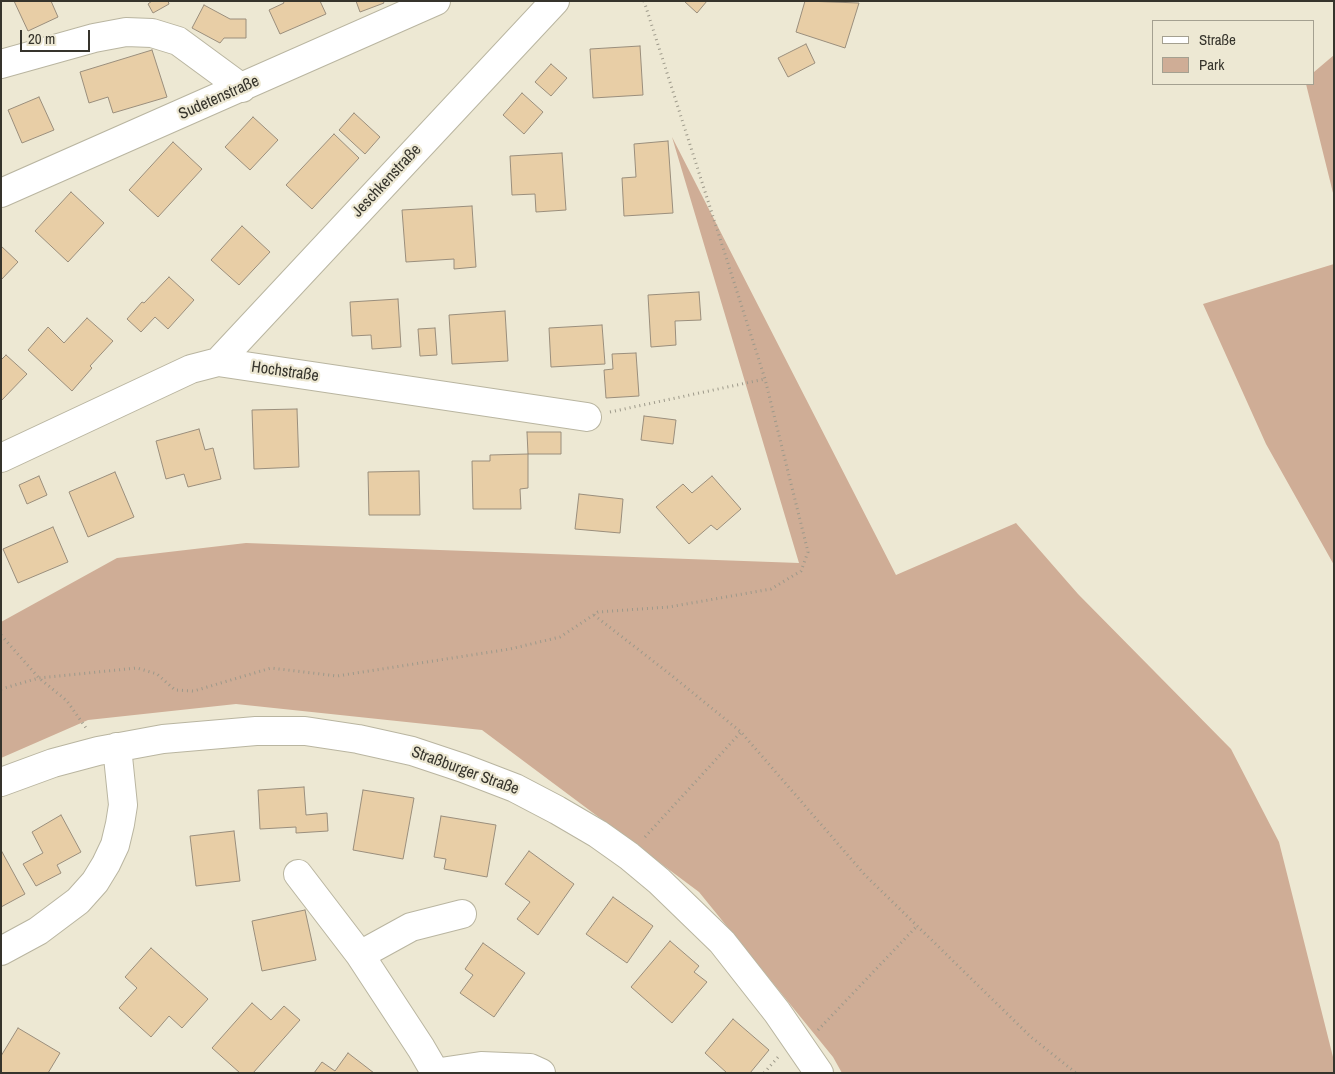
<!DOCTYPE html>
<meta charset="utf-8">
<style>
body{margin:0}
#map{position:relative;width:1335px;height:1074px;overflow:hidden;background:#ede8d3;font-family:"Archivo Narrow",sans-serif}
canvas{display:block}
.frame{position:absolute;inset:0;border:2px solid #36342c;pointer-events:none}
.legend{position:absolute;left:1152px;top:20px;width:162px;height:65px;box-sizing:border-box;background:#ede8d3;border:1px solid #a4a090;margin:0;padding:6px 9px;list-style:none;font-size:15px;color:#36342c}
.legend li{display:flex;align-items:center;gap:10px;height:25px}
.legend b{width:25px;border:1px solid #a4a090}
.scale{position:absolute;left:20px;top:30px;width:70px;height:22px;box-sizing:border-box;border:2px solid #36342c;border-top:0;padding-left:6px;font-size:15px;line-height:18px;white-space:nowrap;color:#36342c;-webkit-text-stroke:4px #ede8d3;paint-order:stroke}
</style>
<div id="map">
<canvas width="1335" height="1074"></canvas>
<div class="frame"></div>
<ul class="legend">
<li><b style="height:6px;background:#fff"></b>Straße</li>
<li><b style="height:14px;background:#cfad96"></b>Park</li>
</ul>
<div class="scale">20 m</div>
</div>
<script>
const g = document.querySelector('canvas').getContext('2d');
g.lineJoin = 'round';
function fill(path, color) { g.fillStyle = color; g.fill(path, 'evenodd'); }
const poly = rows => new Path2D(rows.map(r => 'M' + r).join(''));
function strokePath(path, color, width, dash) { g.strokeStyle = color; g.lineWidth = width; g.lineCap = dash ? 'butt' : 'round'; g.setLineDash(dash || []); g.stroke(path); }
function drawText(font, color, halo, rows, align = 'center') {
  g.font = font + ' "Archivo Narrow",sans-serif'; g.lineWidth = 4.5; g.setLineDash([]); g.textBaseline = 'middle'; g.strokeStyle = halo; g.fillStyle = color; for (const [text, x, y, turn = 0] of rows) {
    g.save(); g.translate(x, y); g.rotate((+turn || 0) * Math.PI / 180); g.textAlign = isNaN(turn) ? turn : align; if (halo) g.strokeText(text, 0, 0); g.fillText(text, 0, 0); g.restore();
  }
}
fill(poly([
 [1334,55,1334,197,1306,84,1314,84,1314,72],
 [672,137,896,575,1016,523,1078,594,1231,749,1279,842,1334,1061,1334,1073,842,1073,833,1057,699,892,482,730,236,704,88,720,1,758,1,622,117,558,246,543,799,563],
 [1334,264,1334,565,1266,444,1203,304]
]), '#cfad96');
const building = poly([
 [14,1,51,1,58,17,28,31,14,1],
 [152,1,168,1,169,4,153,13,148,4,152,1],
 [283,1,320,1,326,14,280,34,269,10,284,3,283,1],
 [356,1,383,1,384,3,360,12,356,1],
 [684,1,707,1,697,13,684,1],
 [805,1,859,3,845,48,796,32,805,1],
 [204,5,230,19,246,19,246,38,224,38,220,43,192,28,204,5],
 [806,44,815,63,788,77,778,58,806,44],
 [640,46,643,95,593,98,590,49,640,46],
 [152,50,167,97,113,113,108,97,89,103,80,72,152,50],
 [551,64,567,78,551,96,535,82,551,64],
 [522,93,543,112,524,134,503,115,522,93],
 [39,97,54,130,22,143,8,110,39,97],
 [354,113,380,137,365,154,339,130,354,113],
 [253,117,278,140,250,170,225,147,253,117],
 [334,134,359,158,312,209,286,185,334,134],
 [668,141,673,213,624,216,622,178,636,177,634,144,668,141],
 [173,142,202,169,158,217,129,190,173,142],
 [562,153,566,210,536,212,535,194,512,195,510,156,562,153],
 [71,192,104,223,68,262,35,231,71,192],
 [472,206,476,267,454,269,454,259,406,262,402,210,472,206],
 [242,226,270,252,239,285,211,260,242,226],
 [1,246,18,262,1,280,1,246],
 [169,277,194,300,168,329,155,317,141,332,127,319,142,302,144,303,169,277],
 [699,292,701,320,675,321,676,345,651,347,648,295,699,292],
 [398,299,401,347,372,349,371,335,352,336,350,302,398,299],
 [505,311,508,361,452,364,449,315,505,311],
 [87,318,113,341,90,366,92,368,72,391,28,350,48,327,64,343,87,318],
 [602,325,605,364,551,367,549,328,602,325],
 [435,328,437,355,420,356,418,329,435,328],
 [636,353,639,396,606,398,604,370,613,369,612,354,636,353],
 [6,355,27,374,1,401,1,360,6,355],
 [297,409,299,467,254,469,252,410,297,409],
 [644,416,676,420,673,444,641,440,644,416],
 [199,429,205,450,213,448,221,479,188,487,184,474,166,479,156,441,199,429],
 [527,432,561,432,561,454,528,454,527,432],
 [528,454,528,488,520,489,521,509,473,509,472,461,490,461,490,455,528,454],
 [419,471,420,515,369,515,368,472,419,471],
 [115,472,134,517,88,537,69,492,115,472],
 [39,476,47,495,27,504,19,485,39,476],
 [712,476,741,509,717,530,711,525,689,544,656,507,683,484,692,493,712,476],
 [579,494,623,499,620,533,575,529,579,494],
 [53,527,68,562,18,583,3,549,53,527],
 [304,787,306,815,327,813,328,831,296,833,296,827,260,829,258,790,304,787],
 [363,790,414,798,403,859,353,850,363,790],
 [61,815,81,852,57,865,61,873,36,886,23,864,43,853,32,832,61,815],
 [441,816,496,825,487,877,444,869,446,859,434,857,441,816],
 [234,831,240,881,196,886,190,836,234,831],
 [1,850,25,894,1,907,1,850],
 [529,851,574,884,538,935,517,919,530,902,505,884,529,851],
 [613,897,653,926,627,963,586,934,613,897],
 [305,910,316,960,262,971,252,921,305,910],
 [670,941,699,966,694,972,707,982,672,1023,631,987,670,941],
 [483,943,525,973,494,1017,460,993,473,975,465,969,483,943],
 [151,948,208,999,182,1028,169,1016,151,1037,119,1008,137,988,125,977,151,948],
 [252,1003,271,1020,284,1006,300,1020,253,1073,240,1073,212,1048,252,1003],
 [733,1019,769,1050,750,1073,727,1073,705,1053,733,1019],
 [18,1028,60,1053,48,1073,1,1073,1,1056,18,1028],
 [348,1053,374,1073,314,1073,322,1062,335,1071,348,1053]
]);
fill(building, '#e8cea6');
strokePath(building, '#9a8e7c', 1);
const minor = poly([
 [1,64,94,38,126,32,152,33,178,41,242,88],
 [1,193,436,1],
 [218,362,555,1],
 [1,458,191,369,218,362,587,417],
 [1,782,53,763,98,751,163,739,256,731,305,731,358,739,412,751,463,768,515,788,557,810,598,834,629,856,659,881,722,942,777,1012,819,1073],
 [298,874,360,955,421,1048,435,1072],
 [1,951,38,931,78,901,95,882,106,864,115,845,120,824,123,805,117,747],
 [360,955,411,927,462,914],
 [434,1073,481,1066,530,1068,541,1073]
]);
strokePath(minor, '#b9b5a0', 30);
strokePath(poly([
 [610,412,765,379],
 [594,615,671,675,741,732,865,875,1031,1037,1076,1073],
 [1,635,39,678,67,701,86,728],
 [1,689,39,678,137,668,157,674,175,690,194,691,271,668,337,676,510,649,560,637,598,612,669,607,771,589,801,571,808,552,765,379,644,1],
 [645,837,741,732],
 [818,1030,917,926],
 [764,1073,779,1056]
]), '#9d998a', 3, [1, 4]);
strokePath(minor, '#fff', 28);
drawText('16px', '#36342c', '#ede8d3', [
 ["Sudetenstraße",219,98,-24],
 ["Jeschkenstraße",387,181,-47],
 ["Hochstraße",285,372,8],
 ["Straßburger Straße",465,771,20]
]);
</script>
